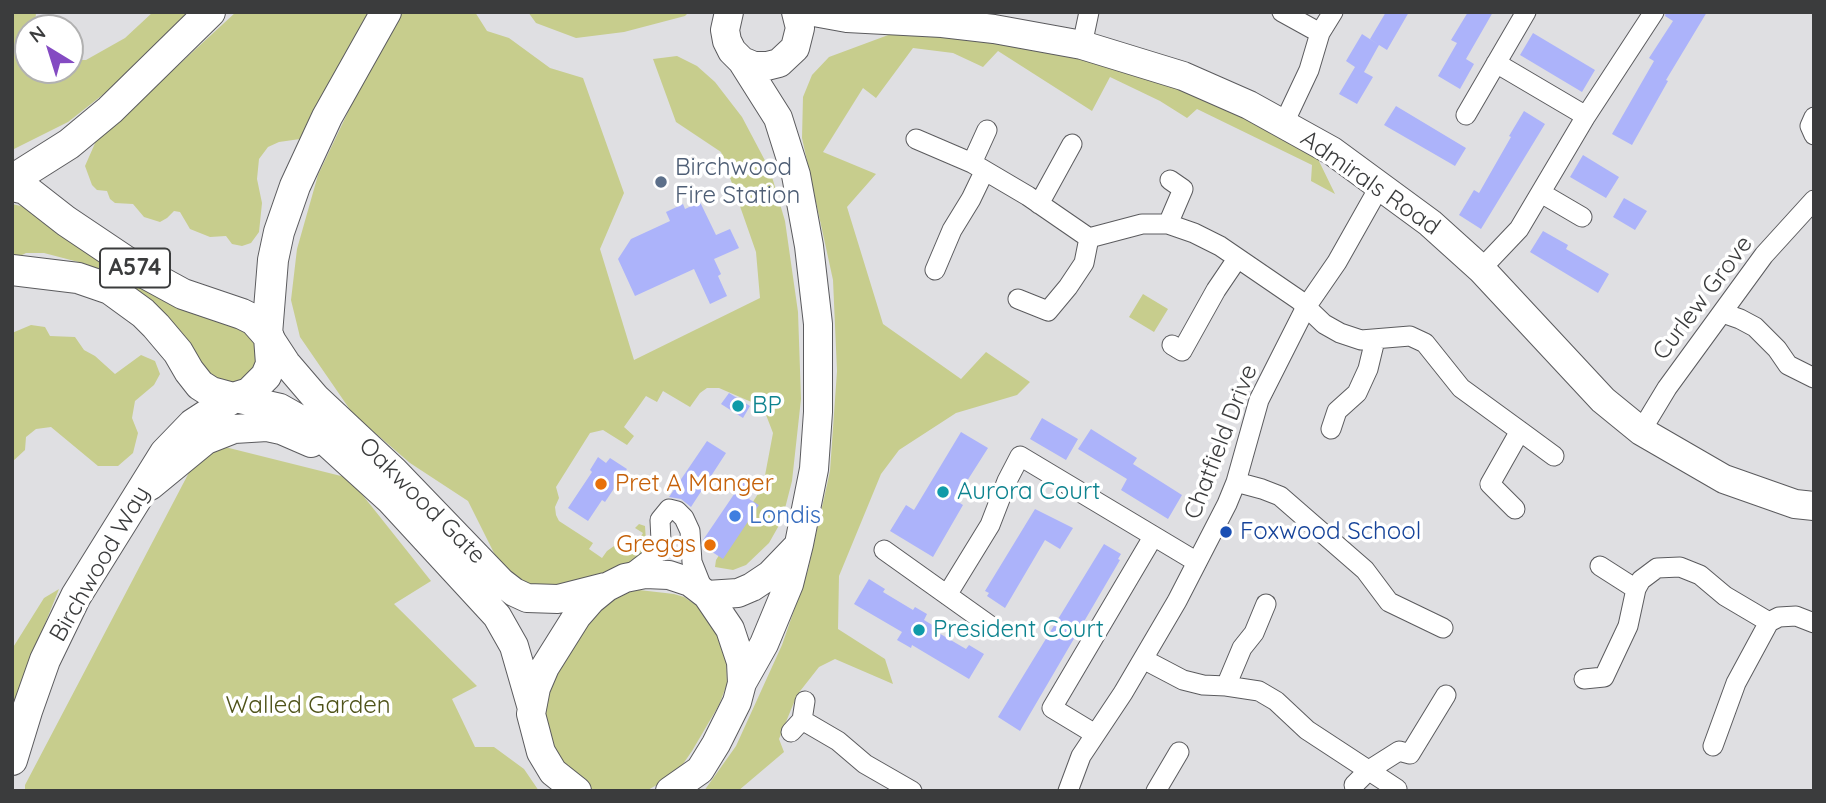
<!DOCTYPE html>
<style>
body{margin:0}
#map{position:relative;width:1826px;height:803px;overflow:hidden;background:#dfdfe2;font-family:Quicksand,sans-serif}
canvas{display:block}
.frame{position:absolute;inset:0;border:14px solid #3b3c3d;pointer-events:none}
.north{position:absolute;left:14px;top:14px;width:70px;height:70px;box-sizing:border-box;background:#fff;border:2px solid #b1b1b1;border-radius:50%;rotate:322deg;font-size:19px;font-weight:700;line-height:28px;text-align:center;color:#3b3c3d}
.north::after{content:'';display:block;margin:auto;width:24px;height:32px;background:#844bc2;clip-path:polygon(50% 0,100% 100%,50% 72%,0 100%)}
</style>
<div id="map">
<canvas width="1826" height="803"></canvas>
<div class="frame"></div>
<div class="north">N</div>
</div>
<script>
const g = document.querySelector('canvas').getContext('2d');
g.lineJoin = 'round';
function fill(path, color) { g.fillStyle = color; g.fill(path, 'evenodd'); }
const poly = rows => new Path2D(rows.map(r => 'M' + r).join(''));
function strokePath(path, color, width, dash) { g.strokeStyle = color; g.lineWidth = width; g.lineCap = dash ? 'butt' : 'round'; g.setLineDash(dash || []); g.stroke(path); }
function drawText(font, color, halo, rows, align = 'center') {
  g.font = font + ' Quicksand,sans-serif'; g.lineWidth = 7; g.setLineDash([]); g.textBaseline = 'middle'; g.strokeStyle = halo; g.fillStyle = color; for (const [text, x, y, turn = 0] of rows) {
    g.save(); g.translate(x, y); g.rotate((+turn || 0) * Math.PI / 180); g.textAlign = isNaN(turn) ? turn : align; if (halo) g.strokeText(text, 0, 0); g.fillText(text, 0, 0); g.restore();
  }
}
fill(poly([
 [12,12,36,12,35,28,28,28,28,70,70,70,70,60,86,60,125,38,153,12,195,12,117,88,105,93,68,122,12,150],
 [236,12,374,12,300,139,279,142,268,147,259,159,257,179,262,203,259,232,251,243,242,246,232,244,226,236,210,237,190,229,180,212,174,211,167,218,160,222,144,217,133,204,115,203,110,199,107,191,97,190,92,185,85,166,96,141],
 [402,12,475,12,487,31,509,38,550,68,583,78,624,193,600,249,634,360,760,298,756,252,721,152,676,122,653,59,677,56,697,66,715,82,742,117,770,170,785,221,798,312,801,399,792,481,782,520,769,543,746,565,733,570,715,567,716,560,763,486,773,433,763,407,719,388,707,388,700,393,690,407,663,391,657,402,646,396,624,427,634,436,627,445,603,430,590,433,556,487,559,498,555,507,556,515,559,521,593,543,589,549,602,558,607,551,621,541,633,549,643,533,635,528,639,524,645,526,646,542,650,544,648,551,640,558,571,587,544,590,525,584,499,563,468,501,410,463,353,414,300,337,291,300,297,249,318,175,358,91],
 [528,12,689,12,685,16,624,32,576,38,536,23],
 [932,33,1004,42,1107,63,1176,87,1242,116,1317,157,1335,194,1311,181,1312,165,1197,109,1187,118,1160,101,1110,77,1092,111,998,51,983,67,953,53,913,48,876,98,863,88,823,152,876,174,847,207,883,324,961,379,986,352,1030,382,1017,395,956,413,899,450,881,474,839,576,838,629,885,659,893,684,835,659,819,667,797,695,779,739,784,752,738,791,704,791,736,746,782,645,808,570,830,471,837,371,833,280,802,138,803,97,812,75,829,57,891,34],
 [12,204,25,207,239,324,255,339,257,359,252,372,236,382,218,383,101,272,86,264,44,253,26,253,12,260],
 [1143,294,1168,309,1154,332,1129,317],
 [31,325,45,327,50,336,75,337,84,350,95,356,115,374,141,355,155,361,160,374,154,385,135,401,132,418,138,433,133,453,118,466,98,466,51,427,36,429,26,437,25,450,12,462,12,333],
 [205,442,349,478,431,581,394,604,477,686,452,699,475,747,494,747,524,769,539,791,25,791,25,785],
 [59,589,12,706,12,649,44,598],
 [639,590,674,594,684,597,702,609,726,648,727,684,719,705,692,751,683,764,664,781,646,791,595,791,585,787,558,764,542,709,544,697,574,639,604,605,625,593]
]), '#c7cd8d');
fill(poly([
 [1386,12,1409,12,1387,50,1379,45,1364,72,1373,77,1357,104,1339,94,1355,67,1346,61,1362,34,1379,45,1370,39],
 [1468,12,1493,12,1466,59,1474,64,1460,89,1438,76,1457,43,1451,40],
 [1666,12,1707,12,1666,80,1668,81,1632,145,1612,134,1654,61,1649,58,1673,21,1665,16],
 [1533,33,1595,70,1582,92,1520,55],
 [1396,106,1466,148,1455,166,1384,125],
 [1524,111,1545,124,1481,229,1459,215,1474,190,1479,193,1511,137,1509,136],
 [1583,155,1619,177,1606,198,1570,177],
 [1624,198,1647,211,1635,230,1613,217],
 [700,202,716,235,730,229,739,248,714,259,721,274,718,276,727,296,710,304,694,269,635,296,618,259,631,239,670,221,666,212,683,204,685,209],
 [1543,231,1568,245,1566,249,1609,274,1598,293,1530,252],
 [729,393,750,406,743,418,721,404],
 [1042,418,1078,439,1066,460,1030,439],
 [1091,429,1137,458,1133,464,1182,495,1168,519,1121,490,1127,479,1078,449],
 [961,432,988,448,955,500,963,505,933,557,890,531,906,505,914,510],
 [707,441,726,453,691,507,681,499,669,497],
 [598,457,606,463,610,458,627,469,605,502,602,500,588,521,568,508,592,472,590,470],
 [743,481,755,490,749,499,759,505,723,559,703,546,703,540],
 [1035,509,1073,528,1060,549,1045,540,1005,608,987,596,989,593,985,591],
 [1104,544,1121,554,1118,559,1120,560,1020,731,998,717],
 [869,579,885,589,883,592,913,610,915,607,927,614,924,620,939,629,937,632,966,649,969,645,984,654,969,679,912,645,911,648,897,640,902,632,854,604]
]), '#acb3fa');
const street = poly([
 [1282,12,1320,33],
 [1082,45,1089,12],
 [1496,63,1586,116],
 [1466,115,1526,12],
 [1814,117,1810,126,1814,135],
 [1284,123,1309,70,1320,33,1333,12],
 [916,139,972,163,1028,196,1089,238,1142,224,1168,224,1194,233,1220,246,1299,300,1324,324,1340,333,1361,340,1410,336,1425,343,1461,388,1520,431],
 [972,163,987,130],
 [1541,193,1582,217],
 [1039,204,1072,144],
 [1168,224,1183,189,1170,180],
 [1481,269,1519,229,1586,116,1654,12],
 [935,270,952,230,971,199,984,172],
 [1018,299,1048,311,1068,287,1084,263,1089,238],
 [1723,313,1740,319,1755,327,1777,349,1788,365,1814,378],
 [1172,345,1182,351,1216,290,1237,259],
 [1331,429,1337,411,1357,393,1368,369,1375,340],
 [1641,431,1667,388,1764,255,1814,200],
 [1236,482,1262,489,1280,496,1365,570,1389,602,1443,628],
 [1515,509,1490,484,1520,431,1554,456],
 [884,550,992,627],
 [1600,566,1636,589],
 [629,575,655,555,661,541,660,520,669,509,677,511,684,518,690,531,692,562,704,592],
 [947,595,990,525,1007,481,1020,456,1197,562],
 [1143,659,1183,680,1203,685,1226,686,1259,691,1276,701,1307,730,1397,789],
 [1584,679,1604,677,1628,626,1636,589,1641,580,1657,568,1680,567,1700,575,1725,596,1769,622,1779,617,1796,616,1814,623],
 [1226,686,1242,648,1254,633,1266,604],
 [802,720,838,741,865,764,912,791],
 [791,732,802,720,805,701],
 [1095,734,1052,708,1153,537],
 [1713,746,1736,683,1769,622],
 [1354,785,1369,770,1399,751,1410,754,1446,695],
 [1068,791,1081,756,1123,693,1177,601,1227,504,1236,482,1259,400,1306,307,1337,262,1381,184],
 [1156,791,1179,752]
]);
const secondary = poly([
 [729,12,725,30,727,41,732,51,742,61,754,66,767,66,779,63,795,48,800,28,796,12],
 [814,12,847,18,942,23,994,29,1082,45,1183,76,1249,105,1332,151,1430,223,1481,269,1603,400,1641,431,1724,479,1795,504,1814,506],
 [269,337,286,363,316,398,394,471,501,582,514,592,527,598,558,599,605,587],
 [236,398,280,408,303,421,391,501,497,616,514,646,531,705],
 [150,486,206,440,234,429,267,427,281,430,311,443],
 [707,595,738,593,752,587,770,575,797,547],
 [742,683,764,644,789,584,799,544,814,469,818,412,818,324,809,246,796,175,778,118,742,61],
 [577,791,553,772,541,752,531,714,536,688,545,667,577,616,591,600,607,587,625,578,645,574,669,575,690,582,707,595,730,629,741,662,742,683,737,702,716,744,700,770,670,791]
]);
const primary = poly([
 [12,180,69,144,110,110,210,12],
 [12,186,25,189,66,221,139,270,183,294,242,314,254,320,269,337,271,364,266,376,249,393,233,398,211,392,200,385,189,371,178,352,156,326,143,313,110,289,78,278,12,270],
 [267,334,273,260,279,232,295,186,327,117,386,12],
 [12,760,27,711,45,660,76,596,165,453,193,424,233,398]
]);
strokePath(street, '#5b5b5e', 21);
strokePath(secondary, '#5b5b5e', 30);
strokePath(primary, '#5b5b5e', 32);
strokePath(street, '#fff', 19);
strokePath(secondary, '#fff', 28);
strokePath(primary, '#fff', 30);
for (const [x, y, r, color] of [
 [661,182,7,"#5c6f8a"],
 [738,406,7,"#0f9aa8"],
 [601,484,7,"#e8710a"],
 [943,492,7,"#0f9aa8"],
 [735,516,7,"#3f7fe0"],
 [1226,532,7,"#1a4fb4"],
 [710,545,7,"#e8710a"],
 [919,630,7,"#0f9aa8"]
]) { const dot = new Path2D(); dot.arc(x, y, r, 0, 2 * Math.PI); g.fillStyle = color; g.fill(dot); strokePath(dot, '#fff', 2.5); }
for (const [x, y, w] of [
 [135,268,70]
]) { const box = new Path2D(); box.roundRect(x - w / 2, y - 19.5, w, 39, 5); g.fillStyle = '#fff'; g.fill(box); strokePath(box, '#3b3c3d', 2); }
drawText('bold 23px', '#3b3c3d', null, [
 ["A574",135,268]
]);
drawText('24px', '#4e5e75', '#fff', [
 ["Birchwood",675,168],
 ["Fire Station",675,196]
], 'left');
drawText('24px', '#3b3c3d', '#fff', [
 ["Admirals Road",1370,183,35],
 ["Curlew Grove",1703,298,-53],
 ["Chatfield Drive",1221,442,-69],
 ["Oakwood Gate",422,501,45],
 ["Birchwood Way",100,564,-60]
]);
drawText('24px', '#0d838f', '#fff', [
 ["BP",752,406],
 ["Aurora Court",957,492],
 ["President Court",933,630]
], 'left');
drawText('24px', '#c56008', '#fff', [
 ["Pret A Manger",615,484],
 ["Greggs",696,545,"right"]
], 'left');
drawText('24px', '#366cbe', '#fff', [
 ["Londis",749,516]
], 'left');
drawText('24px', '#164399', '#fff', [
 ["Foxwood School",1240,532]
], 'left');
drawText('24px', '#4f531a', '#fff', [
 ["Walled Garden",308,706]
]);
</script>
